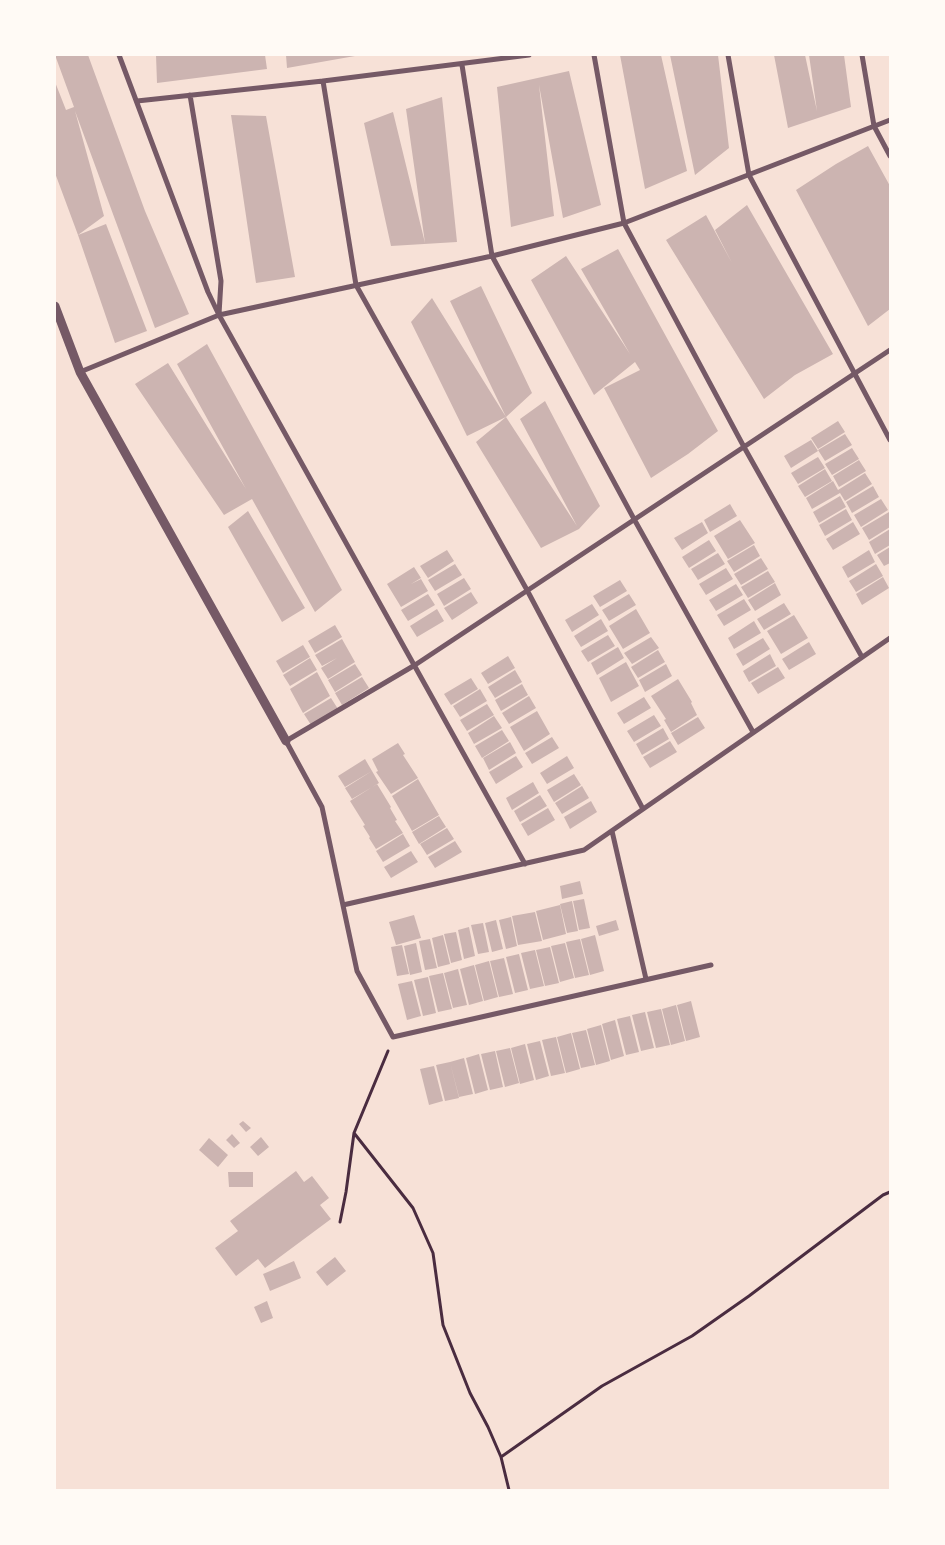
<!DOCTYPE html>
<style>
body{margin:0}
#map{position:relative;width:945px;height:1545px;overflow:hidden;background:#f7e1d7;font-family:"Exo 2",sans-serif}
canvas{display:block}
.frame{position:absolute;inset:0;border:56px solid #fffaf5;pointer-events:none}
</style>
<div id="map">
<canvas width="945" height="1545"></canvas>
<div class="frame"></div>
</div>
<script>
const g = document.querySelector('canvas').getContext('2d');
g.lineJoin = 'round';
function fill(path, color) { g.fillStyle = color; g.fill(path, 'evenodd'); }
const poly = rows => new Path2D(rows.map(r => 'M' + r).join(''));
function strokePath(path, color, width, dash) { g.strokeStyle = color; g.lineWidth = width; g.lineCap = dash ? 'butt' : 'round'; g.setLineDash(dash || []); g.stroke(path); }
fill(poly([
 [55,55,88,55,145,211,189,314,155,328,75,111,104,216,78,235,55,173,55,82,66,110,74,107],
 [156,55,265,55,267,69,157,83],
 [286,55,355,55,355,56,287,68],
 [620,55,661,55,687,171,645,189],
 [670,55,718,55,729,148,695,175],
 [774,55,805,55,817,111,809,55,844,55,851,107,788,128],
 [569,71,601,205,563,218,539,85,554,216,511,227,497,87],
 [442,97,457,242,391,246,364,123,393,112,425,243,406,109],
 [231,115,266,116,295,277,256,283],
 [868,146,890,186,890,309,868,326,796,190,836,164],
 [747,205,833,354,795,375,764,399,666,240,706,215,732,263,715,230],
 [106,224,147,331,115,343,78,235],
 [618,249,718,431,688,454,651,478,604,388,640,370,635,362,594,395,531,280,566,256,630,354,581,269],
 [481,286,532,393,506,417,467,436,411,322,432,298,506,417,450,301],
 [207,344,342,590,315,612,252,499,224,515,135,384,168,363,246,489,177,364],
 [545,401,600,506,579,529,541,548,476,442,506,417,577,526,520,419],
 [838,421,845,432,818,449,811,438],
 [845,434,852,445,825,461,818,450],
 [811,440,818,451,791,468,784,456],
 [852,448,859,459,832,475,825,464],
 [818,457,825,468,798,484,791,473],
 [859,460,866,471,839,487,833,476],
 [825,469,832,481,805,497,798,486],
 [865,473,872,484,845,501,840,493,812,509,806,498,833,481,838,490],
 [873,486,879,497,852,513,846,502],
 [840,496,846,507,819,523,813,512],
 [881,499,888,510,861,527,854,515],
 [730,504,737,516,710,532,704,520],
 [846,509,852,520,825,536,819,525],
 [248,511,305,608,282,622,228,527],
 [889,512,890,527,869,540,862,528],
 [740,520,755,543,728,559,714,536],
 [702,522,708,533,682,550,674,538],
 [853,522,860,534,833,550,826,539],
 [890,529,890,545,875,554,869,542],
 [709,540,716,551,689,568,682,557],
 [754,545,760,556,734,572,727,561],
 [890,547,890,563,884,566,877,555],
 [447,550,454,561,428,578,420,566],
 [869,550,875,562,848,578,842,567],
 [718,553,725,564,698,580,691,569],
 [761,558,768,569,741,585,734,574],
 [455,564,462,575,435,591,428,580],
 [876,564,883,576,856,592,849,581],
 [414,567,421,578,411,584,421,579,428,591,401,607,387,584],
 [726,568,733,579,706,595,699,584],
 [768,571,775,582,748,598,741,587],
 [883,577,889,588,862,605,856,594],
 [464,578,471,589,444,606,437,594],
 [620,580,627,591,600,607,593,596],
 [775,583,781,595,755,611,748,600],
 [736,584,743,595,716,611,709,600],
 [471,592,478,603,452,620,444,608],
 [428,594,435,605,408,621,401,610],
 [629,594,636,605,609,621,602,610],
 [744,599,751,610,724,626,717,615],
 [784,603,791,614,764,630,757,619],
 [592,604,599,615,572,632,565,620],
 [437,609,444,621,417,637,410,626],
 [636,609,650,633,623,649,609,626],
 [794,615,808,638,781,654,767,631],
 [601,619,608,631,581,647,574,636],
 [754,621,761,633,734,649,728,638],
 [335,625,342,637,315,653,308,641],
 [608,635,615,646,588,662,581,651],
 [651,637,659,648,632,664,624,653],
 [763,638,770,649,743,666,736,654],
 [342,639,355,662,328,679,321,668,337,658,322,666,315,655],
 [809,642,816,654,789,670,782,659],
 [303,645,310,657,283,673,276,661],
 [618,647,624,658,597,675,591,663],
 [658,650,665,662,638,678,631,667],
 [770,654,776,666,749,682,743,671],
 [508,656,515,668,488,684,481,673],
 [310,658,317,670,290,686,283,675],
 [626,662,639,686,611,702,599,678],
 [355,664,362,675,335,692,328,680],
 [666,664,672,676,645,692,639,680],
 [778,667,785,678,758,694,751,683],
 [515,670,522,682,495,698,488,687],
 [317,672,330,696,303,713,290,689],
 [362,677,369,688,342,705,335,693],
 [471,678,478,689,451,705,444,694],
 [678,679,692,702,691,703,697,715,671,732,664,720,666,719,651,696],
 [522,684,528,695,501,711,495,700],
 [480,689,487,701,460,717,453,706],
 [529,696,536,708,509,724,502,713],
 [644,697,651,708,624,724,617,713],
 [331,698,338,709,311,725,304,714],
 [487,704,494,715,467,731,460,720],
 [537,711,550,734,524,751,517,739,525,734,517,739,510,727],
 [654,715,661,726,634,742,627,731],
 [494,716,502,728,474,744,468,733],
 [698,717,705,728,678,745,671,733],
 [663,728,669,739,642,755,636,744],
 [502,730,509,741,482,758,475,746],
 [552,737,559,748,532,764,525,753],
 [670,741,677,752,650,768,643,757],
 [510,742,516,753,489,770,483,758],
 [398,743,405,754,403,755,418,778,391,794,376,772,378,771,372,759],
 [516,756,523,767,496,784,489,772],
 [567,756,574,768,547,784,540,773],
 [365,759,372,771,345,787,338,776],
 [372,771,379,783,352,799,345,788],
 [574,774,581,785,554,802,547,790],
 [418,779,439,815,412,831,392,796],
 [533,782,539,793,512,810,506,798],
 [377,784,391,807,390,808,397,820,395,821,403,833,376,849,369,838,370,837,363,826,365,825,350,801],
 [582,786,589,798,562,814,555,803],
 [540,795,547,806,520,822,514,811],
 [591,801,597,812,570,829,564,817],
 [548,808,555,820,528,836,521,824],
 [439,816,446,827,419,844,412,832],
 [447,828,454,839,427,855,420,844],
 [403,834,410,846,383,862,376,851],
 [455,841,462,852,435,868,428,857],
 [411,851,418,862,391,878,384,867],
 [580,881,583,894,562,899,560,886],
 [584,899,590,928,579,930,573,901],
 [572,901,578,931,567,933,560,904],
 [560,905,566,934,543,940,536,911],
 [535,912,542,941,518,945,512,916],
 [414,915,421,938,396,945,389,922],
 [511,917,517,946,506,949,499,920],
 [496,920,503,949,492,952,485,923],
 [616,920,619,930,599,936,596,926],
 [483,923,489,952,478,954,471,925],
 [469,927,475,956,464,959,458,930],
 [456,932,462,960,451,963,444,934],
 [443,935,450,964,438,967,432,938],
 [595,935,604,971,590,975,581,939],
 [430,939,437,968,425,970,419,941],
 [580,939,589,975,575,978,566,942],
 [416,943,422,972,410,975,404,946],
 [565,943,574,978,560,982,551,946],
 [402,945,409,974,397,976,391,947],
 [550,947,559,983,545,986,536,950],
 [535,950,544,986,530,989,521,953],
 [519,954,528,990,515,993,506,957],
 [504,958,513,994,499,997,490,961],
 [489,961,498,997,484,1001,475,965],
 [474,965,483,1001,469,1005,460,969],
 [458,969,467,1005,453,1008,444,973],
 [443,973,452,1009,438,1012,429,976],
 [428,977,436,1013,423,1016,414,980],
 [412,981,421,1016,407,1020,398,984],
 [691,1001,700,1037,686,1041,677,1005],
 [676,1005,685,1041,671,1045,662,1009],
 [661,1009,670,1045,656,1048,647,1012],
 [645,1012,654,1048,641,1051,632,1015],
 [630,1016,639,1052,626,1055,617,1019],
 [615,1020,624,1056,611,1060,602,1024],
 [601,1025,610,1061,596,1065,587,1029],
 [586,1030,595,1065,581,1068,572,1033],
 [571,1033,580,1069,566,1073,557,1037],
 [556,1037,565,1073,551,1076,542,1040],
 [540,1041,549,1076,536,1080,527,1044],
 [525,1044,534,1080,520,1084,511,1048],
 [510,1048,519,1083,505,1087,496,1051],
 [495,1051,503,1087,490,1090,481,1054],
 [479,1054,488,1090,475,1094,466,1058],
 [464,1058,473,1094,459,1097,450,1062],
 [450,1062,459,1098,445,1101,436,1065],
 [434,1066,443,1101,429,1105,420,1069],
 [243,1121,251,1128,246,1132,239,1124],
 [232,1134,240,1143,234,1148,226,1140],
 [261,1137,269,1147,258,1156,250,1147],
 [209,1138,228,1155,218,1167,199,1150],
 [296,1171,304,1182,312,1176,329,1198,320,1205,331,1219,265,1268,258,1259,236,1276,215,1248,238,1231,230,1221],
 [228,1172,253,1172,253,1187,229,1187],
 [335,1257,346,1271,327,1286,316,1272],
 [294,1261,301,1278,270,1291,263,1274],
 [267,1301,273,1318,261,1323,254,1307]
]), '#ccb4b1');
strokePath(poly([
 [354,1133,413,1208,433,1253,443,1325,470,1393,488,1427,501,1457,509,1490],
 [340,1222,346,1192,354,1133,388,1051],
 [501,1457,602,1386,692,1336,749,1296,883,1195,890,1192]
]), '#4a2c40', 3);
strokePath(poly([
 [119,55,208,292,219,315,525,864],
 [594,55,624,223,744,447,862,657],
 [728,55,749,175,890,440],
 [862,55,874,126,890,156],
 [462,65,492,256,634,519,753,732],
 [323,81,356,285,527,590,643,809],
 [190,95,221,281,219,314],
 [137,101,323,81,529,55],
 [80,372,219,315,492,256,624,223,890,120],
 [612,831,646,979],
 [343,905,584,850,890,638],
 [711,965,393,1037,357,971,322,807,286,741,415,665,890,350]
]), '#755966', 5);
strokePath(poly([
 [55,306,80,372,286,741]
]), '#755966', 9);
</script>
